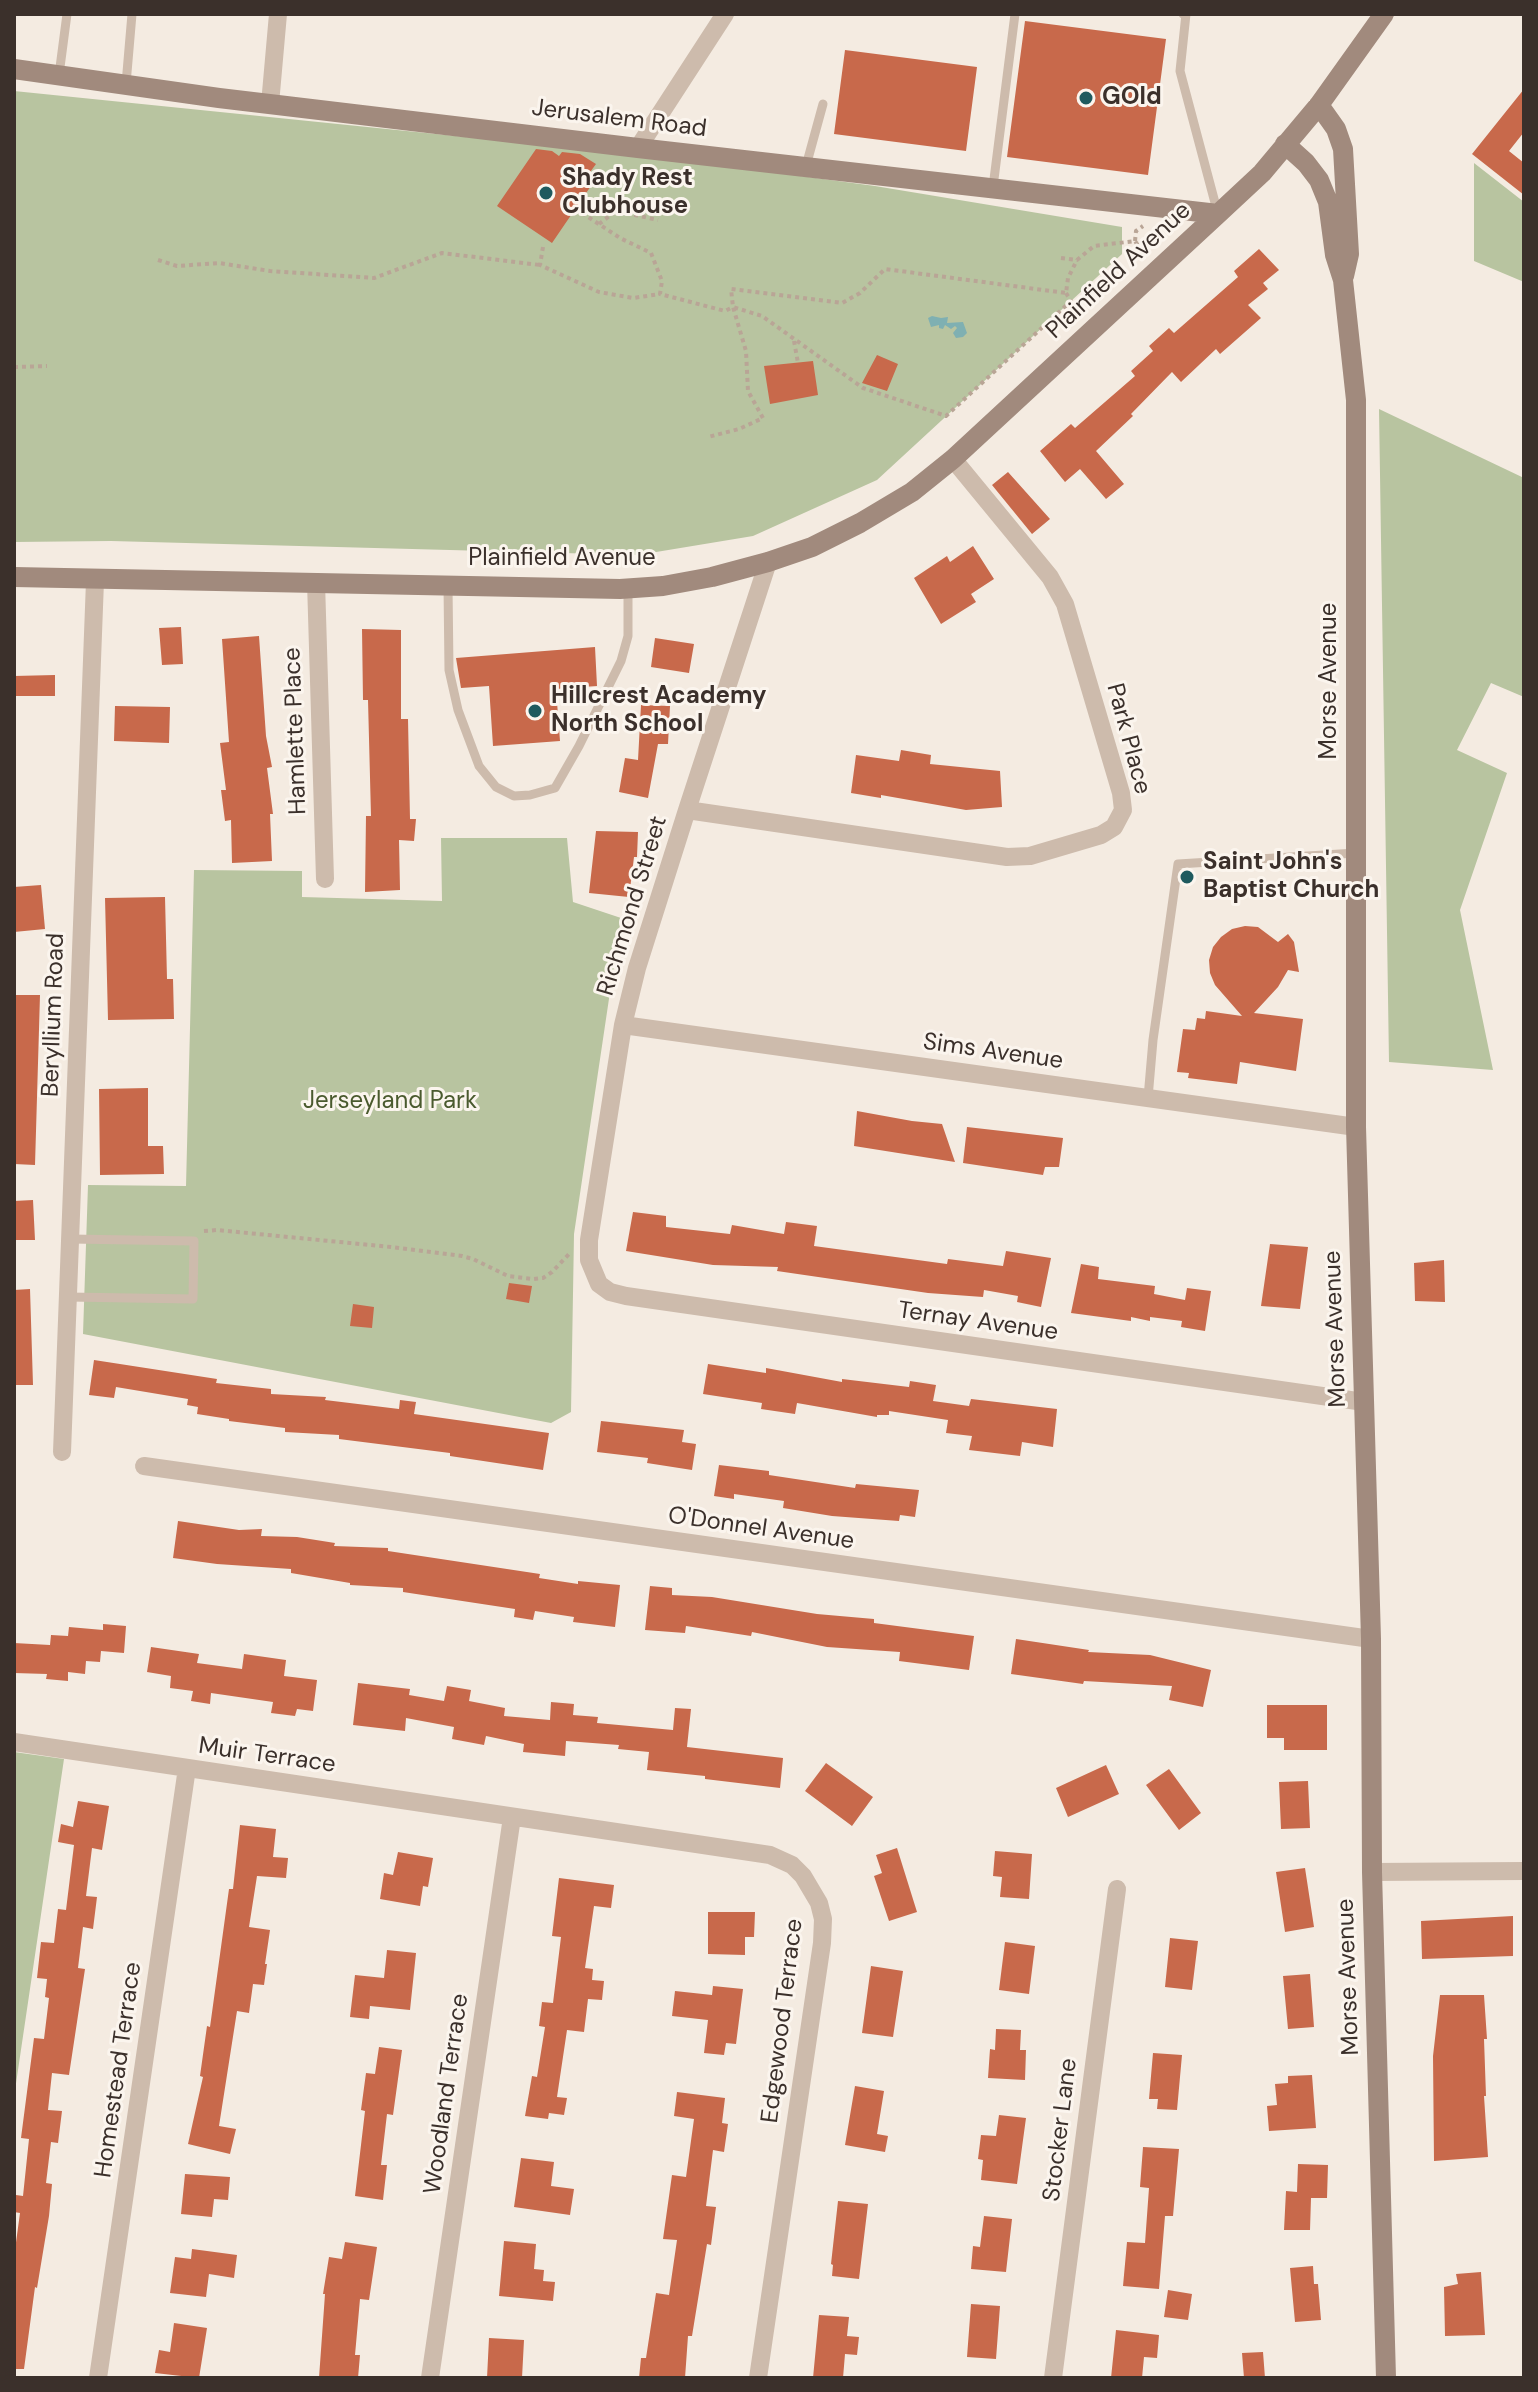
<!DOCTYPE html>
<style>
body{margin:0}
#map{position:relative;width:1538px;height:2392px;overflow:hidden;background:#f4ebe1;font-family:"DM Sans",sans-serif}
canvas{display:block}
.frame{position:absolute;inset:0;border:16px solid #3b302b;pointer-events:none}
</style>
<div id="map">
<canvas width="1538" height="2392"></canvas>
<div class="frame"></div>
</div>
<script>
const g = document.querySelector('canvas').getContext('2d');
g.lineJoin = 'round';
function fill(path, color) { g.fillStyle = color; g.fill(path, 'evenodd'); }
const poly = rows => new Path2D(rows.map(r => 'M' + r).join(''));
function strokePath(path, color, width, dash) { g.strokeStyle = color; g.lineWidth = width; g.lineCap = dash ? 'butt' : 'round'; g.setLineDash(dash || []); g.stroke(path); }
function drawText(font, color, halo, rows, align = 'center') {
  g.font = font + ' "DM Sans",sans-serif'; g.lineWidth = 6; g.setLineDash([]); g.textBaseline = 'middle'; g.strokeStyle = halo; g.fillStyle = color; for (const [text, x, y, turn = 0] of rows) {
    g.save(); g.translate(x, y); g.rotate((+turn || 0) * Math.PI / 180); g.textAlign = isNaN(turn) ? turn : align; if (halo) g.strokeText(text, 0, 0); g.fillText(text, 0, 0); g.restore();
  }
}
fill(poly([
 [14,91,652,156,875,186,1122,227,1122,254,877,480,753,536,638,555,111,541,14,542],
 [1474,163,1524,202,1524,282,1474,261],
 [1379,409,1524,478,1524,697,1491,683,1457,750,1507,773,1460,910,1493,1070,1389,1062],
 [441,838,567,838,573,902,621,918,574,1234,571,1412,551,1423,83,1334,88,1185,186,1186,194,870,302,871,302,897,442,901],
 [14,1752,64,1759,14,2097]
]), '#b8c4a0');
fill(poly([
 [932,316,941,318,948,317,947,323,963,322,967,333,963,337,956,338,953,333,957,328,955,326,951,329,945,325,943,329,939,328,939,325,931,327,928,318]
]), '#7fb0b2');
fill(poly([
 [1025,21,1166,39,1148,175,1007,157],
 [845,50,977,67,966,151,834,134],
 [1524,89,1524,132,1509,151,1524,163,1524,195,1472,154],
 [536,149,552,151,559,156,562,152,580,154,596,164,588,175,595,180,552,243,497,206],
 [1259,249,1279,270,1263,283,1268,289,1248,305,1261,318,1220,354,1216,349,1181,382,1172,372,1131,414,1133,416,1096,451,1124,484,1106,499,1080,469,1065,482,1040,451,1071,424,1075,428,1135,376,1131,371,1153,351,1149,346,1169,328,1174,333,1238,277,1234,271],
 [877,355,898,364,887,391,862,383],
 [813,361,818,395,770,404,764,366],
 [1008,472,1050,519,1032,534,992,485],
 [973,546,994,579,971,594,976,602,941,624,914,578,947,556,950,562],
 [181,627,183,664,162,665,159,628],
 [362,629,401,630,401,719,408,719,410,819,416,819,414,841,399,840,400,890,365,892,366,816,371,816,368,700,363,700],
 [259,636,266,736,272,767,267,768,273,814,270,814,272,861,232,863,231,820,225,821,221,790,226,790,220,743,229,742,222,639],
 [655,638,694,644,689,673,651,667],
 [595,647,597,686,556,689,560,741,493,746,489,686,461,688,456,658],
 [55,675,55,696,14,696,14,676],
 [641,705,670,706,668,744,658,744,648,798,619,792,625,758,638,760],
 [115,706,170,707,169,743,114,741],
 [901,750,931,755,930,764,1000,771,1002,807,966,810,881,795,881,798,851,793,856,755,899,761],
 [596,831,638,832,637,857,634,857,629,897,589,893],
 [41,885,45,929,14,932,14,887],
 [165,897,167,979,173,979,174,1019,108,1020,105,898],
 [1245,926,1258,927,1278,942,1288,934,1294,942,1299,972,1288,970,1278,987,1254,1013,1303,1019,1296,1071,1240,1062,1237,1084,1188,1078,1189,1073,1177,1072,1183,1029,1195,1030,1197,1018,1205,1019,1206,1011,1242,1016,1215,985,1210,973,1209,960,1213,947,1221,937,1232,929],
 [14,995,40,995,35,1165,14,1164],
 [148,1088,148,1146,163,1146,164,1174,100,1175,99,1089],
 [857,1111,912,1121,942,1124,955,1162,854,1146],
 [967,1127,1063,1138,1059,1167,1045,1167,1043,1175,963,1163],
 [33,1200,35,1240,14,1240,14,1201],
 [633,1212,666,1216,666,1227,730,1234,732,1225,784,1234,786,1222,817,1226,814,1246,947,1264,948,1259,1003,1266,1006,1251,1051,1258,1041,1307,1017,1302,1018,1296,984,1290,983,1297,928,1293,777,1271,778,1267,713,1265,626,1251],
 [1270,1244,1308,1247,1300,1309,1261,1306],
 [1444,1260,1445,1302,1415,1301,1414,1263],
 [1081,1264,1099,1267,1098,1279,1155,1286,1154,1294,1185,1300,1187,1288,1211,1291,1205,1331,1181,1327,1182,1321,1150,1317,1150,1321,1131,1317,1131,1321,1071,1313],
 [509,1283,532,1286,529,1303,506,1299],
 [30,1289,33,1385,14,1385,14,1290],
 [353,1304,374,1307,372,1328,350,1326],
 [94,1360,217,1379,216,1383,271,1389,271,1394,326,1397,325,1400,399,1409,400,1400,416,1402,414,1414,549,1433,543,1470,450,1456,450,1453,339,1439,339,1435,285,1432,285,1428,229,1421,229,1419,197,1414,198,1407,187,1405,188,1399,116,1387,114,1398,89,1395],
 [708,1364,766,1373,766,1368,842,1382,842,1379,909,1387,910,1381,936,1385,933,1401,969,1406,971,1399,1057,1409,1053,1447,1022,1442,1020,1456,969,1450,972,1436,946,1433,948,1420,889,1411,889,1415,877,1415,877,1417,797,1403,795,1414,761,1409,762,1403,703,1394],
 [601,1421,684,1430,682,1442,696,1444,692,1470,647,1463,648,1458,597,1452],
 [719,1465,769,1471,769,1475,855,1488,856,1484,919,1490,915,1517,900,1515,899,1521,832,1516,783,1508,784,1501,734,1494,734,1499,714,1496],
 [178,1521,239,1530,262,1529,261,1536,297,1537,335,1543,334,1546,388,1548,388,1551,540,1574,539,1578,578,1584,578,1581,620,1585,615,1627,573,1622,574,1617,535,1611,533,1620,514,1617,515,1609,403,1592,403,1588,350,1585,350,1583,291,1573,291,1569,217,1564,173,1558],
 [650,1586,672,1588,672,1595,712,1597,817,1614,874,1619,874,1623,974,1636,969,1670,899,1661,900,1652,827,1647,752,1632,751,1636,686,1626,685,1633,645,1630],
 [103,1624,126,1626,124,1653,101,1651,100,1662,86,1661,85,1674,68,1672,68,1681,46,1679,47,1674,14,1673,14,1643,50,1645,51,1635,68,1636,69,1627,103,1630],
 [1016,1639,1089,1650,1088,1652,1150,1655,1211,1670,1203,1707,1169,1700,1172,1686,1084,1681,1083,1684,1011,1674],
 [151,1647,199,1654,197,1663,242,1669,244,1654,286,1660,284,1676,317,1680,313,1711,297,1709,295,1716,271,1713,273,1702,211,1693,210,1704,191,1701,193,1691,170,1688,171,1676,147,1672],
 [358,1683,410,1689,409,1695,444,1701,447,1686,471,1690,469,1701,505,1708,504,1716,550,1720,551,1702,574,1704,573,1715,598,1717,597,1723,673,1730,675,1708,691,1709,687,1747,783,1758,780,1788,705,1779,705,1776,647,1770,649,1752,618,1749,619,1745,566,1741,565,1756,523,1752,524,1744,486,1736,484,1745,452,1739,454,1727,406,1718,405,1731,353,1725],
 [1267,1705,1327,1705,1327,1750,1284,1750,1284,1738,1267,1738],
 [826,1763,873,1797,852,1826,805,1791],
 [1106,1765,1119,1794,1068,1817,1056,1788],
 [1169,1769,1201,1813,1179,1830,1146,1785],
 [1308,1781,1310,1828,1281,1829,1279,1782],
 [78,1801,109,1806,102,1850,92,1848,86,1896,97,1897,93,1929,83,1927,78,1968,85,1969,69,2075,52,2073,48,2110,62,2111,58,2143,51,2142,46,2183,52,2184,49,2216,37,2288,35,2287,24,2369,14,2369,14,2257,20,2213,14,2212,14,2209,16,2195,23,2196,29,2139,21,2138,34,2038,44,2039,49,1998,45,1997,47,1979,37,1978,41,1942,54,1943,58,1909,66,1910,74,1845,58,1842,61,1824,73,1827],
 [240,1825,276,1829,273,1857,288,1858,286,1878,257,1876,249,1927,270,1930,265,1964,267,1964,264,1985,253,1984,249,2013,237,2011,219,2126,236,2129,230,2154,188,2144,203,2077,200,2076,207,2026,210,2027,229,1889,233,1889],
 [897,1848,917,1912,889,1921,874,1876,882,1873,876,1855],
 [995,1851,1032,1854,1029,1899,1000,1897,1002,1877,993,1876],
 [398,1852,433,1858,428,1887,423,1886,420,1906,380,1899,384,1873,393,1875],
 [1305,1868,1314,1927,1285,1932,1276,1872],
 [559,1878,614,1885,611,1908,594,1906,585,1968,593,1969,592,1980,604,1981,602,2000,588,1999,584,2032,567,2030,557,2097,567,2098,564,2115,549,2113,548,2119,525,2116,532,2076,537,2077,545,2027,539,2026,542,2002,553,2003,561,1937,552,1936],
 [708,1912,755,1912,754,1937,745,1937,745,1955,708,1954],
 [1513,1916,1513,1956,1422,1959,1421,1921],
 [1170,1938,1198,1941,1192,1990,1165,1987],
 [1005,1942,1035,1946,1029,1994,999,1990],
 [387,1950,416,1953,410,2010,370,2006,369,2019,350,2017,355,1975,384,1978],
 [871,1966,903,1971,893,2037,862,2033],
 [1310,1974,1314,2027,1288,2029,1283,1976],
 [713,1986,743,1989,736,2044,726,2043,724,2055,704,2053,708,2020,672,2016,675,1991,712,1995],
 [1440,1995,1484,1995,1487,2039,1484,2039,1486,2096,1484,2096,1488,2157,1434,2161,1433,2056],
 [996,2029,1021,2030,1020,2050,1026,2050,1025,2080,988,2078,990,2049,995,2050],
 [379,2047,402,2050,393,2115,387,2114,381,2165,387,2165,383,2200,355,2196,365,2111,361,2110,366,2073,375,2074],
 [1153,2053,1182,2055,1177,2110,1157,2109,1158,2099,1149,2099],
 [1312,2075,1316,2128,1269,2131,1267,2106,1277,2105,1275,2084,1288,2083,1288,2076],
 [855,2086,884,2091,877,2134,888,2136,885,2152,845,2145],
 [677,2092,725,2098,722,2123,728,2124,724,2152,713,2150,706,2206,716,2207,711,2245,707,2244,692,2336,688,2336,685,2378,639,2378,641,2358,646,2358,656,2293,669,2295,677,2240,663,2239,672,2175,686,2177,694,2119,674,2116],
 [999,2115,1026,2118,1017,2184,981,2180,983,2160,978,2159,981,2135,996,2136],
 [1143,2147,1179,2149,1173,2216,1165,2216,1159,2289,1123,2286,1127,2242,1145,2243,1149,2188,1140,2187],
 [521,2158,554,2162,551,2186,574,2189,570,2215,514,2207],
 [1298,2164,1328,2165,1327,2198,1311,2198,1310,2230,1284,2230,1286,2191,1297,2192],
 [185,2174,230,2177,228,2200,214,2199,212,2217,181,2214],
 [838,2201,868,2204,859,2279,832,2276,833,2265,831,2264],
 [984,2216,1012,2219,1006,2272,971,2269,973,2246,980,2247],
 [504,2241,536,2244,534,2269,544,2270,543,2281,555,2282,553,2301,499,2296],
 [345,2242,377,2247,369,2300,360,2299,355,2355,360,2355,358,2378,319,2378,325,2294,323,2294,329,2257,342,2259],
 [192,2249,237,2255,234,2278,209,2274,206,2297,170,2293,175,2257,191,2259],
 [1313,2266,1314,2284,1318,2284,1321,2320,1295,2322,1290,2268],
 [1481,2272,1485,2335,1445,2336,1444,2287,1458,2284,1456,2274],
 [1168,2290,1192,2294,1188,2320,1164,2317],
 [971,2304,1000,2306,996,2359,967,2357],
 [819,2315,849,2317,847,2336,859,2337,857,2355,845,2354,843,2378,813,2378],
 [174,2323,207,2328,199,2378,155,2373,159,2350,170,2352],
 [1116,2330,1159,2335,1157,2358,1144,2357,1142,2378,1111,2378],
 [489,2338,524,2340,522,2378,487,2378],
 [1263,2352,1265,2378,1244,2378,1242,2353]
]), '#c8694b');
strokePath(poly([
 [582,213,620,238,651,253,662,281,660,294,725,311,733,307,746,351,748,391,763,418,739,429,708,437],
 [599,224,616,211,658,220],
 [1135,241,1136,231,1143,226],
 [543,247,540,265,599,292,633,298,660,294],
 [1061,258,1077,260,1094,246,1135,241,1139,247,1147,248,1159,235,1155,228],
 [158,260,177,266,219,263,270,271,374,278,442,253,540,265],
 [1066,293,1071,301,946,416,863,388,762,316,733,307,731,289,842,303,860,293,885,269,1066,293,1068,278,1077,260],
 [794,341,798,363],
 [14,367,47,366],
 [204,1231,217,1230,391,1247,462,1256,473,1259,508,1276,533,1279,543,1278,552,1272,570,1253]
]), '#b9a596', 4, [4, 4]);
strokePath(poly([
 [1183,14,1186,14,1180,71,1218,214],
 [59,75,67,14],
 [126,84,132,14],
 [806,166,823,104],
 [993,187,1015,14],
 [448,586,449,670,458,710,479,766,496,787,514,796,530,795,555,788,579,746,621,661,628,636,628,588],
 [1148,1098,1153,1040,1178,864,1356,853],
 [68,1297,193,1299,194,1241,70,1239]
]), '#cdbbac', 9);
strokePath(poly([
 [270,104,278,14],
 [638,148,725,14],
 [768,562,687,810,637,968,623,1025,589,1240,589,1260,599,1284,610,1292,626,1296,1364,1402],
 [316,582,325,879],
 [687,810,1007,857,1030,856,1101,835,1114,827,1123,810,1121,793,1065,604,1050,577,953,459],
 [623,1025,1356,1127],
 [62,1452,95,581],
 [144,1466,1371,1639],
 [14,1742,770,1855,792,1865,803,1876,819,1903,823,1919,822,1943,758,2378],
 [1372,1872,1524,1871],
 [98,2378,187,1768],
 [430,2378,512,1817],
 [1053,2378,1117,1889]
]), '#cdbbac', 18);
strokePath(poly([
 [14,69,219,98,638,148,1218,214],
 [1319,105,1336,129,1343,149,1349,254,1344,276],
 [1285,144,1306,163,1319,180,1328,202,1335,255,1343,280,1356,400,1356,1127,1371,1639,1372,1872,1386,2378],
 [14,577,620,589,663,586,712,577,768,562,812,547,860,523,912,492,953,459,1218,214,1262,173,1319,105,1384,14]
]), '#a18a7d', 20);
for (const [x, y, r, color] of [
 [1086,98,8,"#1f5a5e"],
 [546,193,8,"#1f5a5e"],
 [535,711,8,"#1f5a5e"],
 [1187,877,8,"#1f5a5e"]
]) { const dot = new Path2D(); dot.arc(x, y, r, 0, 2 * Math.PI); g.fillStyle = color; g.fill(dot); strokePath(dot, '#fbf5ee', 3); }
drawText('bold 24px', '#3b302b', '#fbf5ee', [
 ["GOld",1102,98],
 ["Shady Rest",562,179],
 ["Clubhouse",562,207],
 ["Hillcrest Academy",551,697],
 ["North School",551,725],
 ["Saint John's",1203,863],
 ["Baptist Church",1203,891]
], 'left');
drawText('24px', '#3b302b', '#fbf5ee', [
 ["Jerusalem Road",619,119,7],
 ["Plainfield Avenue",1119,271,-43],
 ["Plainfield Avenue",562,559],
 ["Morse Avenue",1330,681,-90],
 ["Hamlette Place",296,731,-92],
 ["Park Place",1128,739,75],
 ["Richmond Street",633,906,-73],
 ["Beryllium Road",54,1015,-88],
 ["Sims Avenue",993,1052,8],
 ["Ternay Avenue",978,1322,8],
 ["Morse Avenue",1336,1329,-92],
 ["O'Donnel Avenue",761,1529,8],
 ["Muir Terrace",267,1756,8],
 ["Morse Avenue",1349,1977,-92],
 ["Edgewood Terrace",783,2021,-83],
 ["Homestead Terrace",119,2070,-82],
 ["Woodland Terrace",447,2094,-82],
 ["Stocker Lane",1061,2130,-83]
]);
drawText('24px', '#4a5a2e', '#fbf5ee', [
 ["Jerseyland Park",390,1102]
]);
</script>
